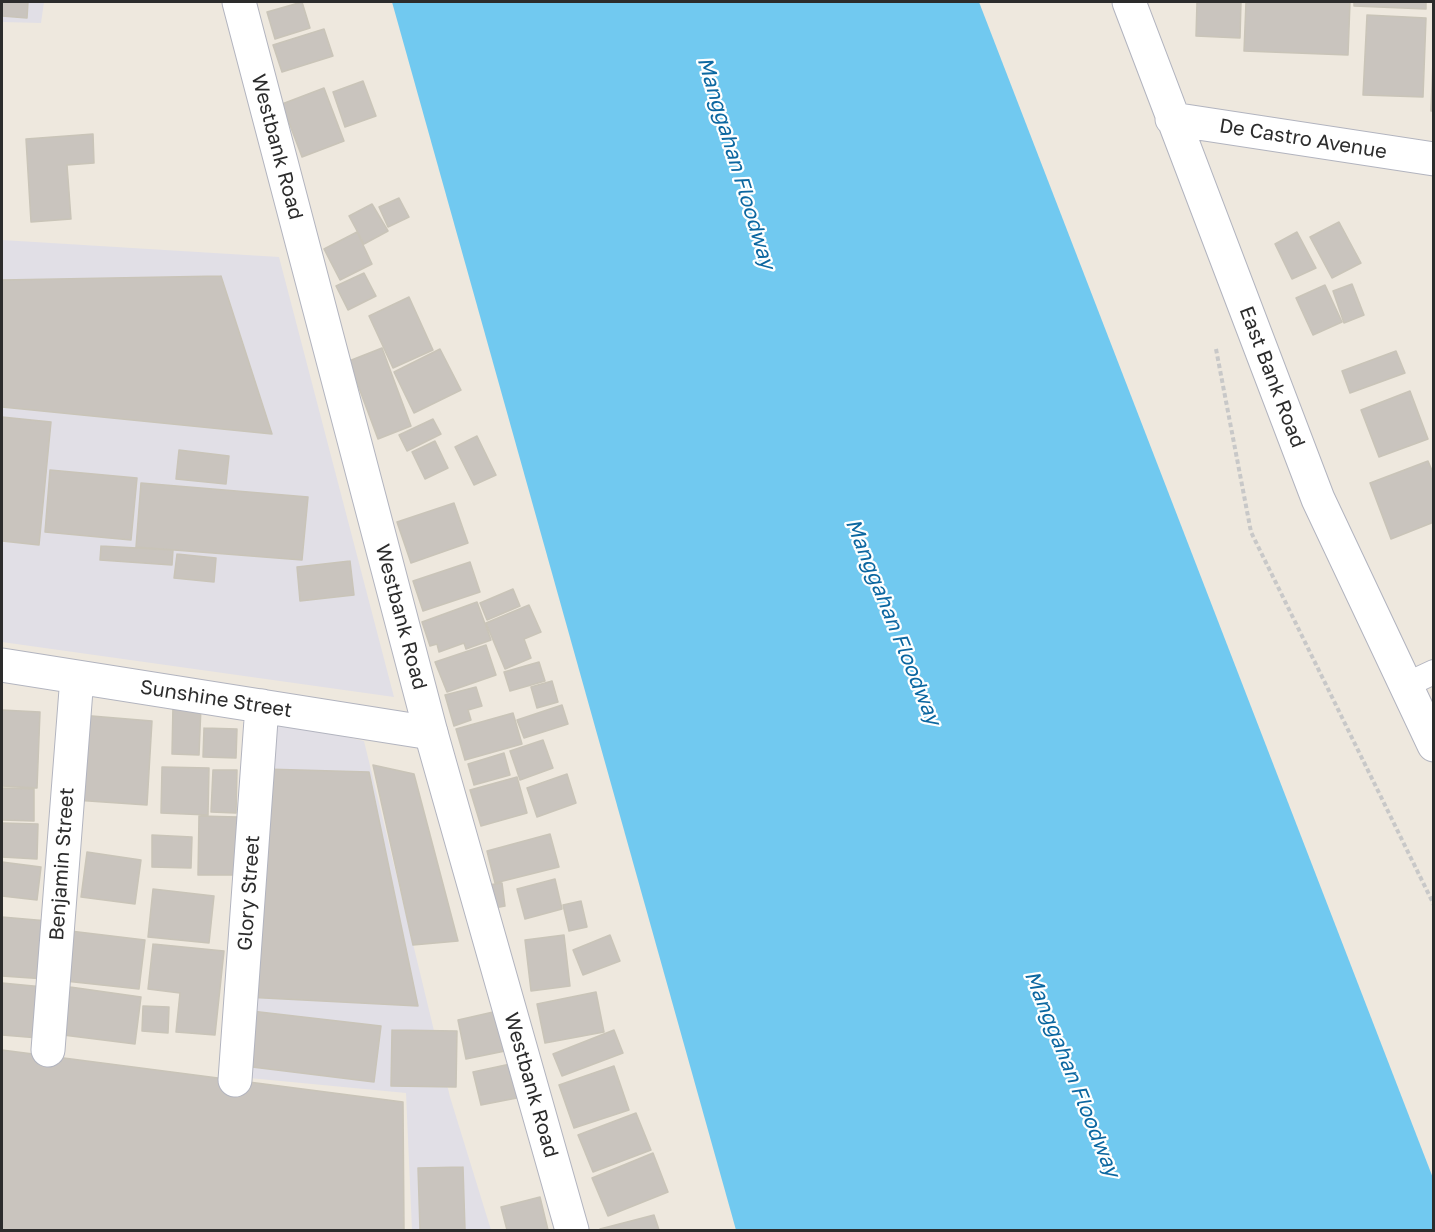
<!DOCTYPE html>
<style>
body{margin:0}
#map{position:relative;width:1435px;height:1232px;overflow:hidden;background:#eee8de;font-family:"Golos Text",sans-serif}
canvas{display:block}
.frame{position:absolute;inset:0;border:3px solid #2c2c2c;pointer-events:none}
</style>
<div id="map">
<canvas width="1435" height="1232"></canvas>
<div class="frame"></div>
</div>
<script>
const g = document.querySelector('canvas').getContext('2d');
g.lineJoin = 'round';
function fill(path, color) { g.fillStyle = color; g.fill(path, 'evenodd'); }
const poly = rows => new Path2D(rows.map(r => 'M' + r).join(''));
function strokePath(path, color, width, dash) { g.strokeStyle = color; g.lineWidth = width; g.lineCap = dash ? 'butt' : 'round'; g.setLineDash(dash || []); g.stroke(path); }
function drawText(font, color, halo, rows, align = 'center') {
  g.font = font + ' "Golos Text",sans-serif'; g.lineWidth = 4.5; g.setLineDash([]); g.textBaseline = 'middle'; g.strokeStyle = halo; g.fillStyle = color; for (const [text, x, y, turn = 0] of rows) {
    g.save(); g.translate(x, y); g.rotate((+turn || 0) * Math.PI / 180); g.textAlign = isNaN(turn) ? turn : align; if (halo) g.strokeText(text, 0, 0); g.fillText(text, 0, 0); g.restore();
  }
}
fill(poly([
 [2,2,44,2,41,23,2,22],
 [2,240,279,257,394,697,2,642],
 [266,719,364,741,450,1097,491,1230,412,1230,406,1093,239,1077]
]), '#e1dfe6');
fill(poly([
 [392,2,979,2,1433,1178,1433,1230,736,1230]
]), '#71c9f0');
const building = poly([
 [2,2,28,2,27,18,2,16,2,2],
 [302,2,310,28,275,39,267,12,302,2],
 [1197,2,1241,2,1240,38,1196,36,1197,2],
 [1246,2,1350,2,1348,55,1244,51,1246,2],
 [1354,2,1426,2,1426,9,1354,6,1354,2],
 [1367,15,1426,18,1423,97,1363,95,1367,15],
 [324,29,333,56,282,72,273,45,324,29],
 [1434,35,1434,111,1431,111,1434,35],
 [363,81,376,116,345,127,333,92,363,81],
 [324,88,344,141,302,157,282,104,324,88],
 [93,134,94,163,67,165,71,219,31,222,26,139,93,134],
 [399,198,409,217,388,227,379,207,399,198],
 [372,204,388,231,364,244,349,216,372,204],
 [1339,222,1361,263,1332,278,1310,237,1339,222],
 [357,232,372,264,340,280,324,249,357,232],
 [1297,232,1316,268,1292,279,1275,244,1297,232],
 [364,273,376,296,348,310,336,286,364,273],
 [221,276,272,434,2,407,2,280,221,276],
 [1352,284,1364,315,1344,323,1333,291,1352,284],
 [1325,285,1342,322,1313,335,1296,298,1325,285],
 [409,297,433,350,393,368,369,316,409,297],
 [382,348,411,426,378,439,349,361,382,348],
 [440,349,461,390,414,413,394,372,440,349],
 [1396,351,1405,373,1350,393,1342,371,1396,351],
 [1410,391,1428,439,1379,457,1361,410,1410,391],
 [2,417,51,422,39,545,2,541,2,417],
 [433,419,441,434,407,451,399,435,433,419],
 [477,436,496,475,474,485,455,447,477,436],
 [435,441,448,468,425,479,412,452,435,441],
 [179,450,229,456,226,484,176,479,179,450],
 [1428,461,1434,475,1434,522,1391,539,1370,483,1428,461],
 [50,470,137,478,131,540,45,532,50,470],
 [141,483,308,497,302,560,136,547,141,483],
 [454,503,468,543,411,563,397,522,454,503],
 [101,546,173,550,172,565,100,560,101,546],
 [177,554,216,558,214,582,174,578,177,554],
 [350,561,354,595,300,601,297,567,350,561],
 [470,562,480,592,423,611,413,581,470,562],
 [513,589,520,606,487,620,480,603,513,589],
 [477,602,491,640,466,649,464,643,439,652,437,644,430,646,422,622,477,602],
 [529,605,541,632,524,639,531,658,505,669,486,623,529,605],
 [486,645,496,675,447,692,435,662,486,645],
 [539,662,545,681,510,691,504,672,539,662],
 [552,681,558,702,537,708,531,687,552,681],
 [476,687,482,706,468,710,471,720,454,726,445,695,476,687],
 [173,705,201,706,199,755,172,754,173,705],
 [562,705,568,724,524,738,517,720,562,705],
 [2,710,40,712,37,788,2,786,2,710],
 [513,713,522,744,465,760,456,729,513,713],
 [80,715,152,721,147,805,74,800,80,715],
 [204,728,237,729,236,758,203,757,204,728],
 [543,740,553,768,520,780,510,751,543,740],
 [504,753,510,775,474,785,468,764,504,753],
 [373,765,414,774,458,941,413,945,373,765],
 [162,767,209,768,208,815,161,813,162,767],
 [264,769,369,772,418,1006,245,997,264,769],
 [213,770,237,770,236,813,211,812,213,770],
 [567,774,576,803,537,817,527,788,567,774],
 [517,777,527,813,481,826,470,790,517,777],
 [2,788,34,789,34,821,2,820,2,788],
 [199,816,238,817,237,875,198,875,199,816],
 [2,823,38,824,37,859,2,857,2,823],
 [550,834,559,867,495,883,487,851,550,834],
 [152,835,192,837,191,868,152,867,152,835],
 [87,852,141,860,135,904,81,897,87,852],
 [2,862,41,867,37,900,2,896,2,862],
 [555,879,562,909,525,919,517,889,555,879],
 [502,883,505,906,489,909,487,885,502,883],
 [153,889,214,896,209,943,148,937,153,889],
 [581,901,587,927,569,931,563,905,581,901],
 [2,917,48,921,45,979,2,976,2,917],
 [70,931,145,940,139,989,65,981,70,931],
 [564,935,570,986,531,991,525,940,564,935],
 [610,935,620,961,583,975,573,950,610,935],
 [153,944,224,951,215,1035,176,1032,180,993,148,989,153,944],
 [2,983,44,987,39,1038,2,1035,2,983],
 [70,987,141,997,135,1044,63,1035,70,987],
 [596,992,604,1032,545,1043,537,1004,596,992],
 [143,1006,169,1007,168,1033,142,1031,143,1006],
 [502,1010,510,1050,466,1059,458,1020,502,1010],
 [251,1011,381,1026,374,1082,244,1066,251,1011],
 [392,1030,457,1031,456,1087,391,1086,392,1030],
 [614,1030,623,1053,562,1076,553,1054,614,1030],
 [2,1050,403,1102,404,1230,2,1230,2,1050],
 [515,1063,522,1097,481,1105,473,1072,515,1063],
 [614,1066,629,1110,574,1128,559,1085,614,1066],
 [636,1113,651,1150,593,1172,578,1135,636,1113],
 [653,1153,668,1192,608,1216,592,1178,653,1153],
 [463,1167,465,1230,420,1230,418,1168,463,1167],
 [540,1197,548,1230,507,1230,501,1207,540,1197],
 [654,1215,659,1230,600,1229,654,1215]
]);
fill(building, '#c9c4be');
strokePath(building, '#c9c4b8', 1.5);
const lane = poly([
 [1406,685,1434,672]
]);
const street = poly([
 [2,665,431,733],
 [48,1050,77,677],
 [235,1080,262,706]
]);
const secondary = poly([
 [239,2,431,733,572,1230],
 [1129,2,1318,499,1434,745],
 [1172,119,1434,159]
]);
strokePath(lane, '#b2b4bf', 26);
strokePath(street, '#b2b4bf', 35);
strokePath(secondary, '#b2b4bf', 35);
strokePath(poly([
 [1216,349,1251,532,1434,905]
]), '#c8c8c8', 4, [4.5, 3]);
strokePath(lane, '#fff', 24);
strokePath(street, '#fff', 33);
strokePath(secondary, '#fff', 33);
drawText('20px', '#2c2c2c', '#fff', [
 ["De Castro Avenue",1303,139,9],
 ["Westbank Road",277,147,75],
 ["East Bank Road",1272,377,69],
 ["Westbank Road",401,617,75],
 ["Sunshine Street",216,699,9],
 ["Benjamin Street",62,864,-86],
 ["Glory Street",249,893,-86],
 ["Westbank Road",531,1085,74]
]);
drawText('italic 21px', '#0c67a0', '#fff', [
 ["Manggahan Floodway",736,163,73],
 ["Manggahan Floodway",893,622,68],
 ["Manggahan Floodway",1072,1074,68]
]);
</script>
